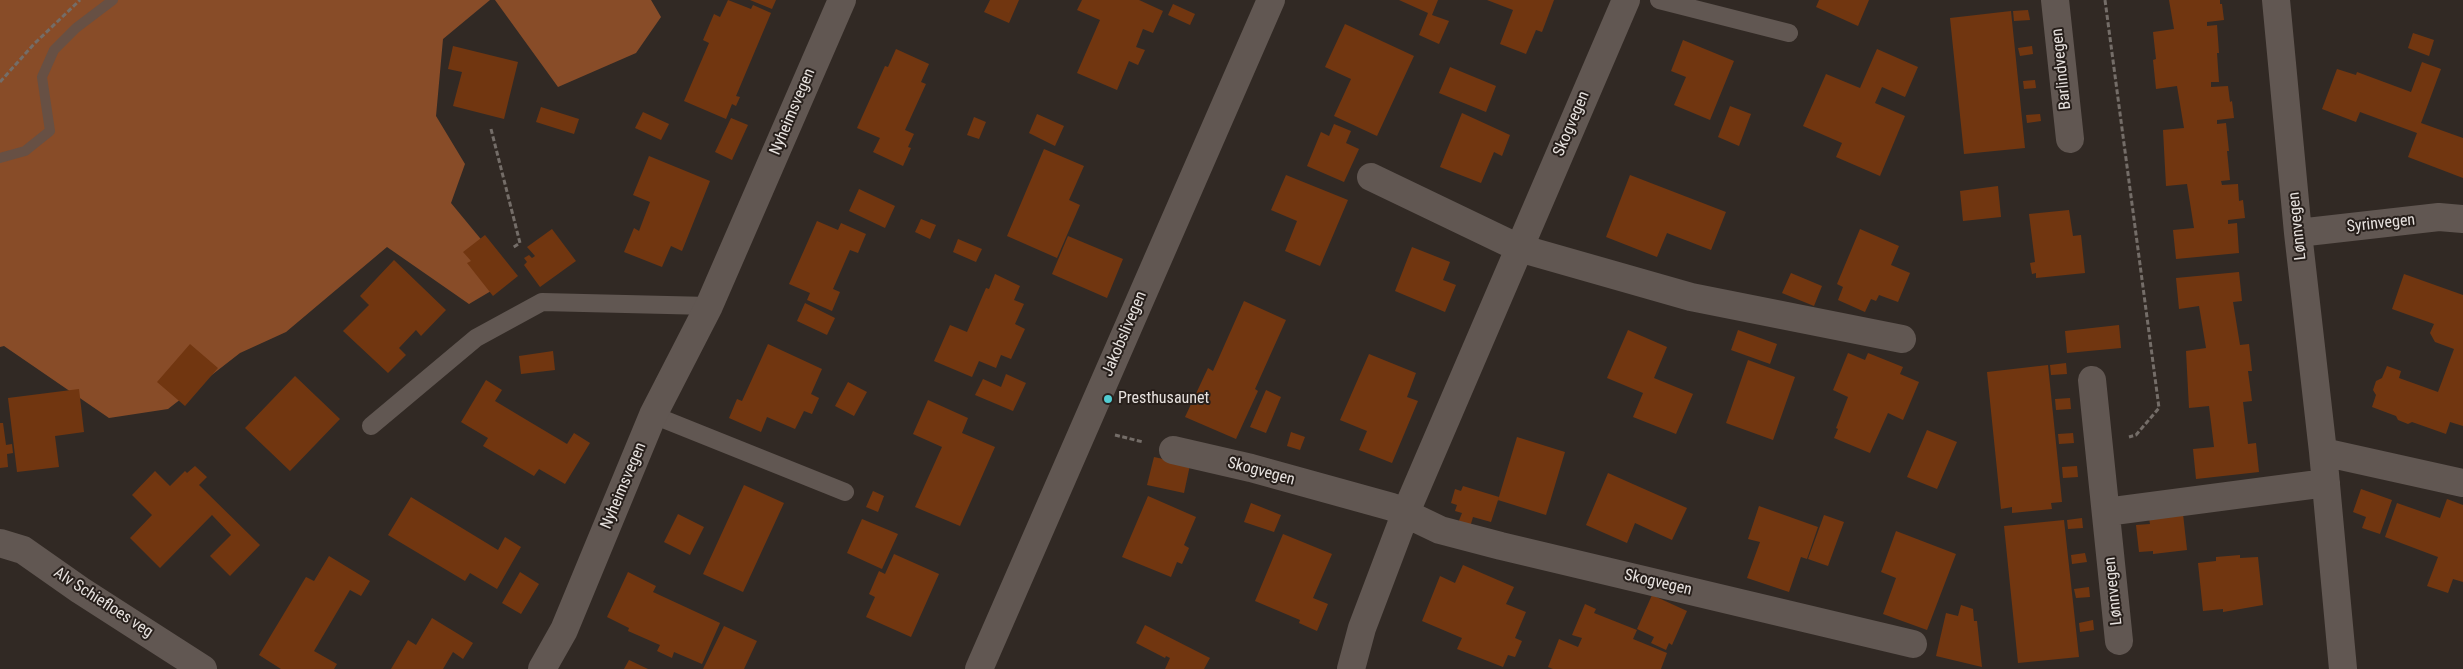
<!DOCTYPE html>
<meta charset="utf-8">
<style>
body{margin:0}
canvas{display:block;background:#312924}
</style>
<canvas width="2463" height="669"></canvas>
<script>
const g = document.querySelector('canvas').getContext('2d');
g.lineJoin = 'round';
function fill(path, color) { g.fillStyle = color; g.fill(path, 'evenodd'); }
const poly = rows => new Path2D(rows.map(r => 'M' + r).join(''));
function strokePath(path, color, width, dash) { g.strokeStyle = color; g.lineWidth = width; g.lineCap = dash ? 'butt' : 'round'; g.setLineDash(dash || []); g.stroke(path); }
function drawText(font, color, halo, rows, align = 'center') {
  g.font = font + ' "Roboto Condensed",sans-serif'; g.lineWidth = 4; g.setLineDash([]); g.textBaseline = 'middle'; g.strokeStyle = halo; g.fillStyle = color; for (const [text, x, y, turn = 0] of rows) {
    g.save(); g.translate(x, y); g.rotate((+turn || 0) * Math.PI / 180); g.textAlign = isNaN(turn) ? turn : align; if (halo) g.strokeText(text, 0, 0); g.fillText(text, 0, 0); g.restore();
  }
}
fill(poly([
 [0,0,490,0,443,39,436,116,465,164,451,203,513,278,469,304,387,247,286,332,240,353,168,409,109,418,4,346,0,347],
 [495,0,651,0,661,17,636,53,558,87]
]), '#884c28');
strokePath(poly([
 [0,158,25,151,50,131,42,77,54,50,76,28,113,0]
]), '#675044', 10);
fill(poly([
 [728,0,751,9,753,5,771,13,736,96,740,97,736,106,732,104,726,119,684,101,709,43,703,40,714,14,720,17],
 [750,0,776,0,772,9],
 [990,0,1019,0,1009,23,984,12],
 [1082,0,1139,0,1163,11,1153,33,1143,29,1136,47,1145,50,1138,65,1129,61,1117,90,1077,73,1100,20,1077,10],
 [1399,0,1438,0,1432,15,1449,21,1439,44,1419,35,1428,13],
 [1487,0,1554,0,1542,32,1536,30,1526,54,1500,44,1513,10],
 [1819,0,1869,0,1858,26,1816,7],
 [2169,0,2220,0,2220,4,2222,4,2224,20,2207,22,2207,26,2217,25,2219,53,2217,53,2219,82,2211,82,2211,87,2228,86,2230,102,2232,101,2234,118,2217,120,2217,124,2226,123,2229,151,2227,151,2230,180,2221,181,2222,185,2238,184,2239,201,2243,200,2245,218,2228,220,2228,224,2237,223,2239,253,2176,259,2173,230,2194,228,2187,184,2166,186,2163,130,2184,128,2177,86,2156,89,2153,60,2156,59,2153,32,2174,29],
 [1173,4,1195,14,1190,25,1168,15],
 [2028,10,2030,20,2014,21,2013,11],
 [2011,11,2025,148,1964,154,1950,18],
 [1345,24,1414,56,1377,136,1334,116,1351,79,1325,67],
 [2413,33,2434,40,2429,56,2408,48],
 [1683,40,1734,61,1710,120,1674,105,1686,77,1671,71],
 [453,46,518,62,504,119,453,106,462,72,448,69],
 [2032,46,2033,54,2020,56,2018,48],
 [896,49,929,64,921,82,926,84,905,130,914,134,908,147,911,148,903,166,873,152,880,138,857,128,885,66,888,67],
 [1877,49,1918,67,1905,97,1882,87,1875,103,1905,116,1880,176,1836,157,1842,143,1803,126,1826,74,1860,88],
 [2422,62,2441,69,2421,123,2463,138,2463,178,2408,157,2417,133,2360,112,2356,122,2322,109,2337,69,2356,75,2357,72,2411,92],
 [1450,67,1496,86,1486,112,1439,93],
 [2035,80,2036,88,2024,89,2023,81],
 [1730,106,1751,114,1739,146,1718,137],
 [541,107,579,119,574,134,536,122],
 [643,112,669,124,661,140,635,128],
 [1462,113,1510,135,1502,156,1494,152,1481,183,1440,167],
 [1037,114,1064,126,1055,146,1029,133],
 [2040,114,2041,121,2027,123,2026,115],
 [974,117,986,122,979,139,967,135],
 [731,118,748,125,732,160,715,152],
 [1334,124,1351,131,1346,143,1359,149,1344,182,1307,166,1321,132,1329,136],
 [1044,149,1084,166,1069,200,1080,205,1057,258,1007,236],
 [649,156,710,181,682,251,671,246,662,267,624,252,634,228,639,231,650,202,633,195],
 [1286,175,1348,200,1320,266,1285,251,1297,221,1271,210],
 [1630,175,1726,212,1711,250,1667,233,1657,257,1606,237],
 [1998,186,2001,217,1963,221,1960,191],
 [859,189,895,206,885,228,849,211],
 [2069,210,2073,236,2081,235,2085,273,2036,278,2036,273,2032,274,2030,263,2035,262,2029,214],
 [921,219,936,225,930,239,915,232],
 [817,221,838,230,841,223,866,234,858,253,850,250,833,289,840,292,832,311,807,300,810,293,789,284],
 [552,229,576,261,540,287,524,265,527,262,524,258,529,255,532,258,535,256,527,247],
 [1860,229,1899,246,1891,265,1910,273,1898,302,1879,295,1876,301,1871,299,1865,312,1838,300,1843,287,1837,284],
 [485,235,518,276,493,296,467,263,471,261,463,252],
 [1068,236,1123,259,1107,298,1052,274],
 [958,239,982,249,976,262,953,252],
 [1412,247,1450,262,1443,280,1456,285,1445,312,1395,291],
 [394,260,446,310,421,336,416,330,399,348,406,355,388,373,343,331,369,305,360,296],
 [2239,272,2242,301,2233,302,2240,345,2249,344,2252,371,2248,371,2252,401,2243,402,2248,444,2256,443,2259,472,2196,479,2193,449,2214,447,2209,406,2189,408,2186,351,2206,348,2199,306,2179,309,2176,278],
 [1791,273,1822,286,1814,306,1782,293],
 [995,274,1020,286,1014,300,1024,304,1015,324,1025,329,1011,359,1001,355,996,368,979,361,972,377,934,361,950,325,967,332,986,288,989,289],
 [2404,274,2463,295,2463,426,2450,422,2446,434,2412,422,2408,424,2398,420,2396,416,2372,407,2376,395,2373,390,2376,381,2382,378,2387,366,2401,371,2399,378,2438,392,2454,349,2435,342,2430,333,2434,324,2392,309],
 [1244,301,1286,320,1255,389,1258,391,1236,439,1185,417,1208,368,1213,371],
 [805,303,835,318,827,335,797,321],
 [2119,325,2121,348,2067,353,2065,331],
 [1628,330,1667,347,1654,378,1693,394,1676,434,1633,417,1643,393,1607,378],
 [1738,330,1777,344,1770,364,1731,350],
 [190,344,218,368,185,406,157,382],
 [768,344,822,369,811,394,819,398,812,414,804,411,795,429,767,417,761,432,729,418,737,399,742,401],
 [553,351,555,370,521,374,519,356],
 [1848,353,1865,360,1868,353,1903,367,1900,374,1919,382,1903,420,1888,413,1870,453,1834,438,1838,429,1836,428,1848,397,1833,390],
 [1369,354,1416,373,1407,397,1418,401,1392,463,1359,450,1367,431,1340,420],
 [1748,360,1795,377,1773,440,1726,423],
 [2066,363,2067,374,2051,375,2050,365],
 [2048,365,2062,502,2051,503,2052,509,2012,513,2012,507,2001,509,1987,372],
 [1006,374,1026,383,1013,411,975,395,983,379,1001,387],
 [295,376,340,419,290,471,245,428],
 [486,380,502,390,495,401,530,422,567,444,574,433,590,443,565,484,539,469,534,476,507,460,483,446,488,438,461,422],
 [848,382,867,392,854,416,835,406],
 [79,389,84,432,55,436,59,467,17,472,8,398],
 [1266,390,1281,397,1266,433,1250,427],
 [2070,398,2071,409,2056,410,2055,399],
 [928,400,968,418,962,433,995,447,960,526,915,507,942,447,913,434],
 [0,423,3,423,6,445,12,444,13,453,7,454,8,467,0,468],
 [1927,430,1957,442,1937,489,1907,477],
 [1291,432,1305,437,1300,450,1287,446],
 [2073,433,2074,443,2059,444,2058,434],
 [1517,437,1565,452,1546,515,1498,500],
 [1154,457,1190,465,1184,493,1147,485],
 [195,466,207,477,199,485,260,545,230,576,210,556,231,535,212,515,160,568,130,538,152,515,132,495,155,471,170,486,185,471,187,473],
 [2077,466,2078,477,2063,478,2062,467],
 [1608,473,1687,508,1672,540,1635,523,1627,543,1586,525],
 [744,485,784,503,743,592,703,574],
 [1463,486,1499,497,1491,522,1473,517,1470,527,1458,523,1462,513,1455,511,1457,505,1451,503,1455,489,1461,491],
 [2361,489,2392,500,2380,534,2362,528,2366,517,2353,512],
 [873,491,884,496,878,512,866,507],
 [1148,496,1196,517,1184,545,1189,548,1182,564,1177,562,1171,577,1122,557],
 [411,497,498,550,505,537,521,547,497,589,470,573,465,581,388,535],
 [2447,499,2463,505,2463,582,2453,579,2448,593,2427,586,2438,557,2385,537,2397,503,2440,518],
 [1251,503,1281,515,1274,532,1244,522],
 [1759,506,1818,527,1807,559,1801,557,1789,592,1747,578,1760,542,1748,539],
 [678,514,704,527,690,555,664,542],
 [2183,514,2187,550,2153,554,2153,551,2139,552,2136,525,2150,524,2149,518],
 [1824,515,1844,522,1828,566,1808,559],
 [2082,518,2083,528,2068,529,2067,520],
 [862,519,898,534,882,569,847,553],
 [2064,520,2079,657,2018,663,2004,526],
 [1896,531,1956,554,1927,630,1883,614,1896,578,1881,572],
 [1283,534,1332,554,1313,598,1328,604,1317,631,1299,623,1300,620,1255,601],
 [2085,553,2087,562,2072,564,2071,555],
 [894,554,939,574,911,637,866,617,875,597,869,594,879,571,885,574],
 [2240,555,2240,558,2258,557,2263,605,2223,612,2223,609,2203,611,2198,563,2216,561,2216,557],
 [329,556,370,581,361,596,350,590,314,651,337,664,334,669,281,669,259,655,306,577,314,581],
 [1463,565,1514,587,1506,604,1526,612,1515,638,1522,641,1515,657,1508,655,1503,667,1457,649,1462,638,1422,621,1440,576,1455,583],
 [520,572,539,584,521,614,502,603],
 [628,572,656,586,653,592,720,623,702,664,674,652,672,658,657,651,660,645,628,631,629,628,607,617],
 [2089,587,2090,597,2076,598,2074,589],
 [1652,595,1687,611,1672,645,1669,643,1666,650,1651,643,1654,637,1637,629],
 [1585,604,1596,609,1594,613,1637,630,1633,639,1667,653,1661,669,1553,669,1548,667,1559,639,1578,647,1582,638,1572,635],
 [1961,605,1973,609,1974,621,1977,621,1982,667,1936,656,1946,613,1958,616],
 [432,618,473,643,463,659,453,652,443,669,391,669,408,640,416,645],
 [2093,620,2094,630,2080,632,2079,623],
 [1145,625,1210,658,1204,669,1165,669,1170,658,1166,656,1165,658,1136,643],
 [724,626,757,641,744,669,703,669],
 [629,660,648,669,624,669]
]), '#713610');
strokePath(poly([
 [2105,0,2159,408,2136,435,2129,437],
 [0,82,34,44,80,0],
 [491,129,520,243,512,248],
 [1115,435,1143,442]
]), '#746d68', 3, [5, 2.5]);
strokePath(poly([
 [1659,0,1789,33],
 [653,415,845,492],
 [371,426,476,338,542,302,709,306]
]), '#615752', 18);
strokePath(poly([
 [2055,0,2070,139],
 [2276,0,2298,233,2323,452,2343,669],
 [1371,177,1519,248,1691,297,1902,339],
 [2298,233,2439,217,2463,219],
 [2092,380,2119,641],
 [1173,450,1251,468,1392,507,1440,530,1501,546,1913,644],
 [2323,452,2463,483],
 [2106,512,2326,483],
 [0,543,23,550,80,590,203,669],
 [542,669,564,630,653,415,709,306,842,0],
 [1351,669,1362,628,1406,512,1626,0]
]), '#615752', 28);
strokePath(poly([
 [979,669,1271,0]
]), '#615752', 28);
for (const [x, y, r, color] of [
 [1108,399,5,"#51ccd2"]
]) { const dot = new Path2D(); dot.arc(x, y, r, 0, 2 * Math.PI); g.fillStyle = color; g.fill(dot); strokePath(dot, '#271f1b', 2); }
drawText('16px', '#e7e2df', '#271f1b', [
 ["Barlindvegen",2062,69,-96],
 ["Nyheimsvegen",793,112,-67],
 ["Skogvegen",1572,124,-67],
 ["Syrinvegen",2381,224,-6],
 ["Lønnvegen",2298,226,-96],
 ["Jakobslivegen",1125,334,-67],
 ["Skogvegen",1261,472,15],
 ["Nyheimsvegen",624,486,-67],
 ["Skogvegen",1658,583,13],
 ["Lønnvegen",2114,591,-96],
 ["Alv Schiefloes veg",103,603,33]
]);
drawText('16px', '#e7e2df', '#271f1b', [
 ["Presthusaunet",1118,399]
], 'left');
</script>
